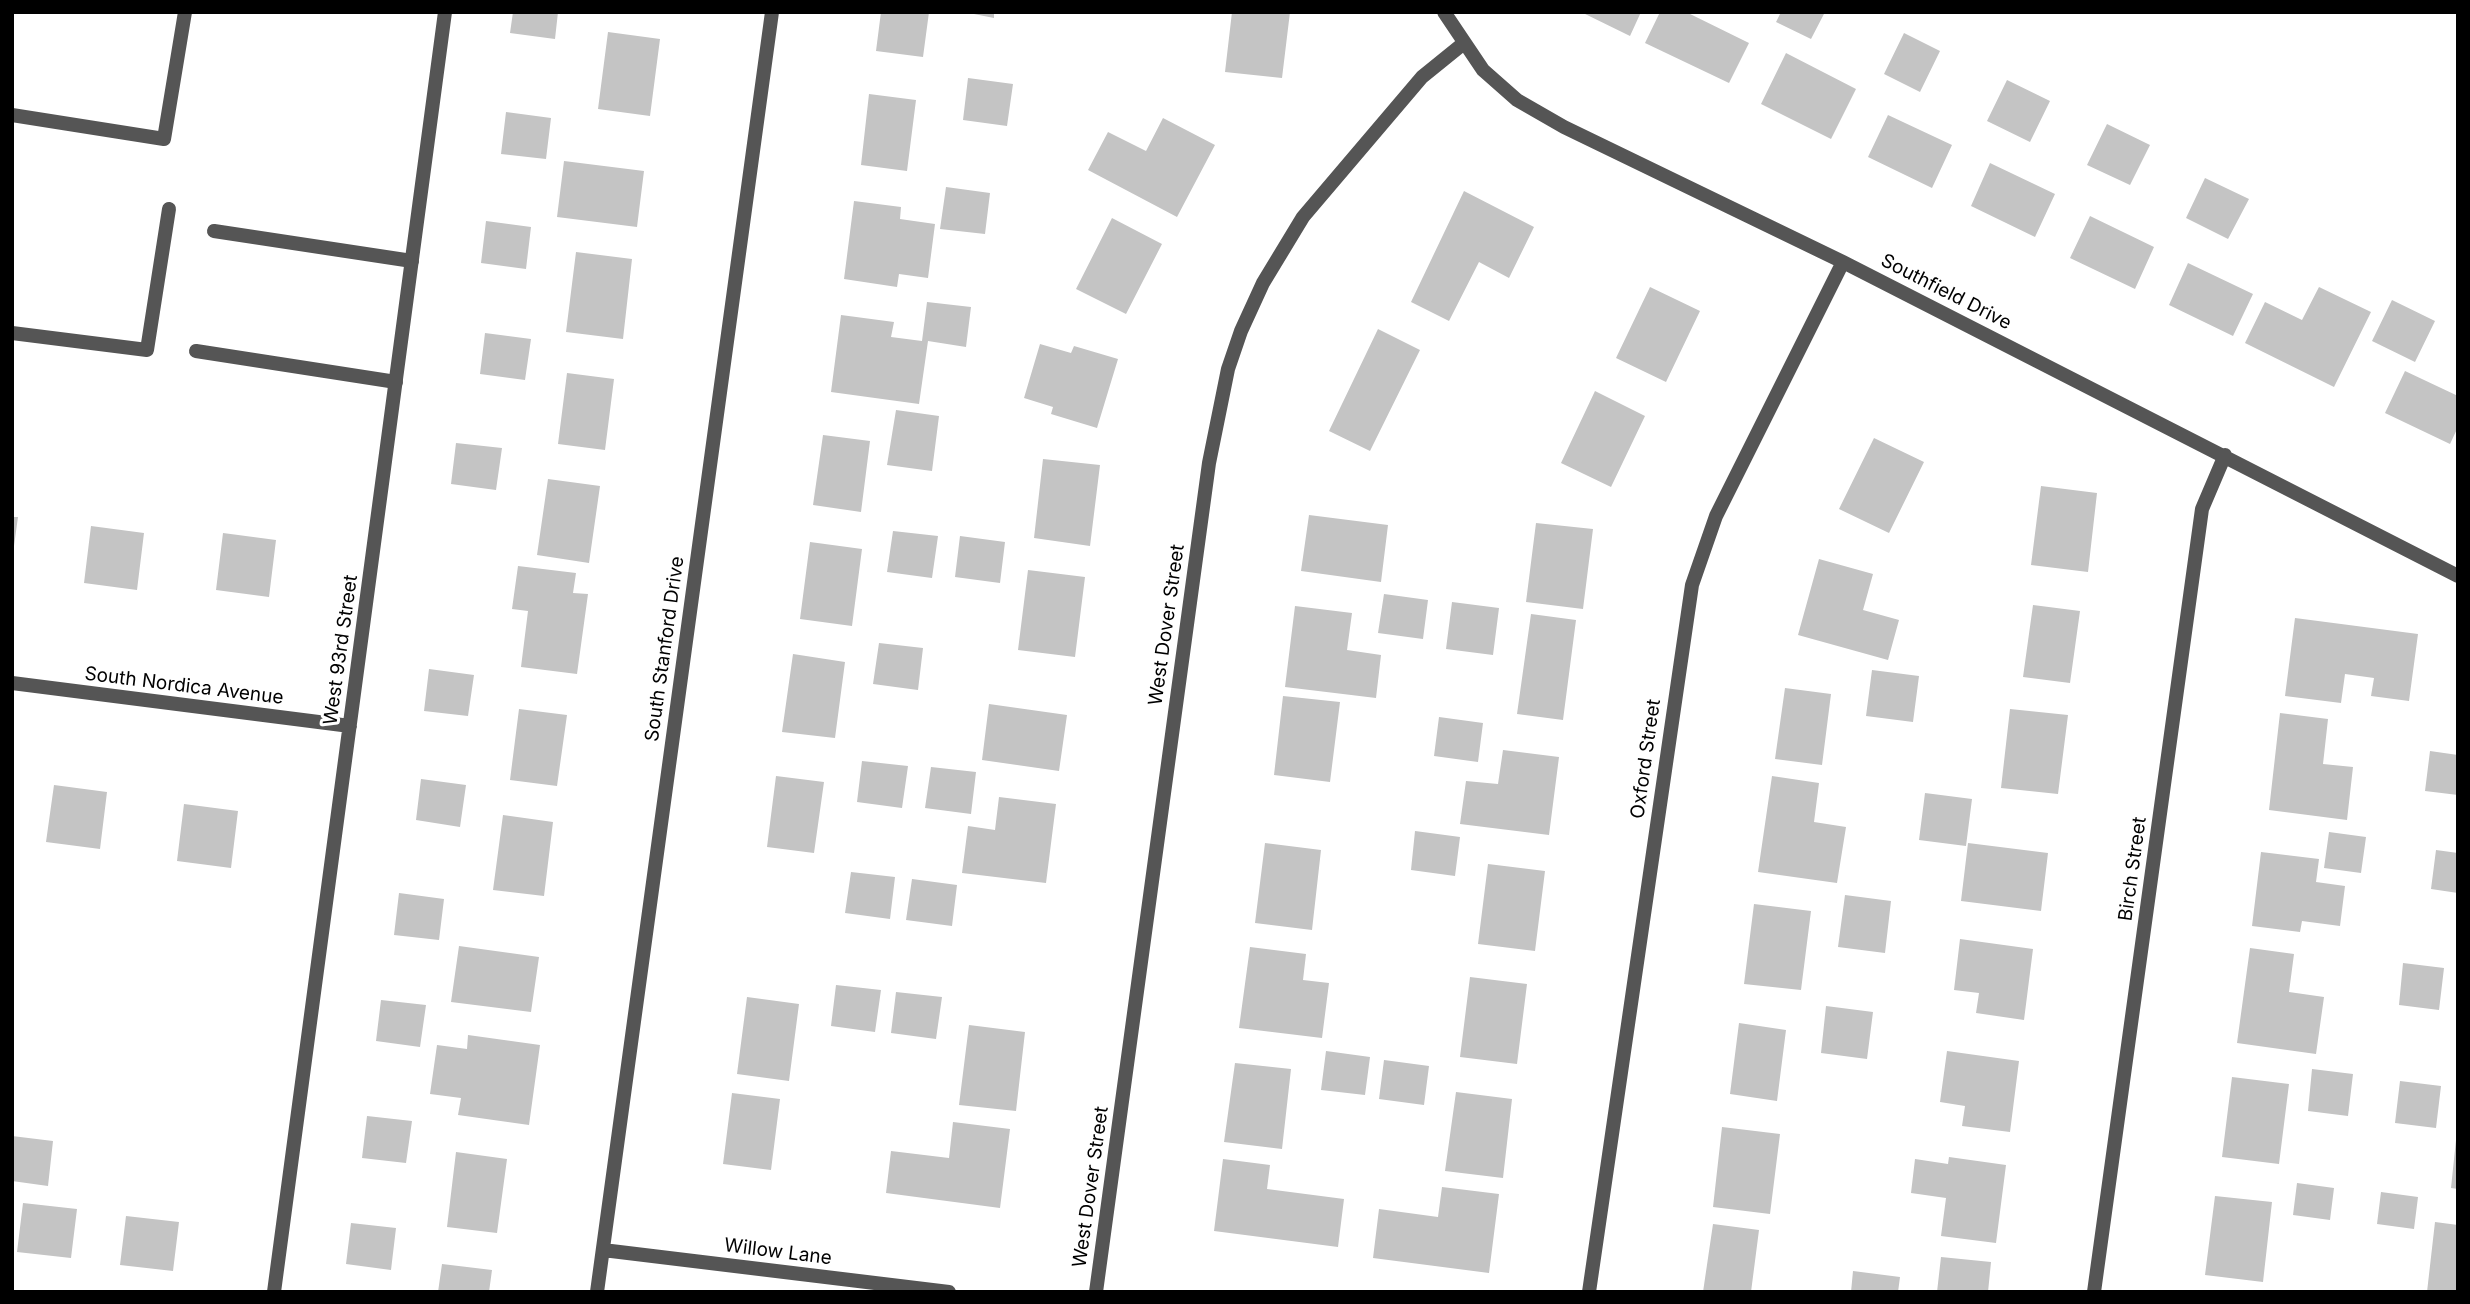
<!DOCTYPE html>
<style>
body{margin:0}
#map{position:relative;width:2470px;height:1304px;overflow:hidden;background:#fff;font-family:Inter,sans-serif}
canvas{display:block}
.frame{position:absolute;inset:0;border:14px solid #000;pointer-events:none}
</style>
<div id="map">
<canvas width="2470" height="1304"></canvas>
<div class="frame"></div>
</div>
<script>
const g = document.querySelector('canvas').getContext('2d');
g.lineJoin = 'round';
function fill(path, color) { g.fillStyle = color; g.fill(path, 'evenodd'); }
const poly = rows => new Path2D(rows.map(r => 'M' + r).join(''));
function strokePath(path, color, width, dash) { g.strokeStyle = color; g.lineWidth = width; g.lineCap = dash ? 'butt' : 'round'; g.setLineDash(dash || []); g.stroke(path); }
function drawText(font, color, halo, rows, align = 'center') {
  g.font = font + ' Inter,sans-serif'; g.lineWidth = 6; g.setLineDash([]); g.textBaseline = 'middle'; g.strokeStyle = halo; g.fillStyle = color; for (const [text, x, y, turn = 0] of rows) {
    g.save(); g.translate(x, y); g.rotate((+turn || 0) * Math.PI / 180); g.textAlign = isNaN(turn) ? turn : align; if (halo) g.strokeText(text, 0, 0); g.fillText(text, 0, 0); g.restore();
  }
}
fill(poly([
 [513,12,558,12,555,39,510,33],
 [881,12,929,12,923,57,876,51],
 [964,12,994,12,994,18],
 [1232,12,1290,12,1282,78,1225,72],
 [1581,12,1641,12,1630,36],
 [1660,12,1686,12,1749,43,1729,83,1645,43],
 [1781,12,1825,12,1811,39,1776,22],
 [608,32,660,39,650,116,598,109],
 [1904,33,1940,51,1920,92,1884,74],
 [1786,53,1856,89,1831,139,1761,104],
 [968,78,1013,84,1007,126,963,120],
 [2007,80,2050,101,2030,142,1987,121],
 [869,94,916,100,907,171,861,165],
 [506,112,551,118,546,159,501,154],
 [1888,115,1952,145,1932,188,1868,157],
 [1163,118,1215,145,1177,217,1088,170,1108,132,1146,151],
 [2107,124,2150,145,2130,185,2087,165],
 [564,161,644,171,637,227,557,217],
 [1990,163,2055,194,2035,237,1971,206],
 [2205,178,2249,199,2228,239,2186,218],
 [946,187,990,193,985,234,940,229],
 [1464,191,1534,227,1509,278,1479,262,1449,321,1411,302],
 [854,201,901,207,900,219,935,224,928,278,899,274,897,287,844,279],
 [2090,216,2154,247,2135,289,2070,258],
 [1112,218,1162,244,1126,314,1076,289],
 [486,221,531,227,526,269,481,263],
 [576,252,632,259,623,339,566,332],
 [2188,263,2253,294,2233,336,2169,305],
 [1650,287,1700,311,1666,382,1616,358],
 [2319,287,2371,312,2334,387,2245,343,2265,302,2302,320],
 [2392,300,2435,321,2415,362,2372,341],
 [927,302,971,307,966,347,928,341,919,404,831,392,841,315,894,322,891,337,922,341],
 [1378,329,1420,350,1370,451,1329,431],
 [485,333,531,339,525,380,480,374],
 [1040,344,1071,353,1074,346,1118,359,1097,428,1051,414,1053,407,1024,398],
 [2405,371,2458,396,2458,427,2450,444,2385,413],
 [567,373,614,379,605,450,558,444],
 [1595,391,1645,416,1611,487,1561,463],
 [896,410,939,416,932,471,887,465],
 [823,435,870,441,861,512,813,505],
 [1874,438,1924,462,1889,533,1839,509],
 [456,443,502,448,496,490,451,484],
 [1043,459,1100,465,1090,546,1034,538],
 [548,479,600,486,589,563,537,555],
 [2041,486,2097,493,2088,572,2031,565],
 [1309,515,1388,525,1381,582,1301,571],
 [12,517,18,517,14,546,12,546],
 [1536,523,1593,529,1583,609,1526,602],
 [91,526,144,533,137,590,84,583],
 [893,531,938,536,932,578,887,572],
 [223,533,276,540,269,597,216,590],
 [960,536,1005,542,1000,583,955,577],
 [810,542,862,549,852,626,800,619],
 [1819,559,1873,574,1863,610,1899,620,1888,660,1798,635],
 [518,566,576,573,573,593,588,594,577,674,521,667,528,611,512,609],
 [1028,570,1085,577,1075,657,1018,650],
 [1384,594,1428,600,1423,639,1378,633],
 [1452,602,1499,608,1493,655,1446,649],
 [2033,605,2080,611,2070,683,2023,677],
 [1295,606,1352,613,1347,650,1381,655,1376,698,1285,687],
 [1531,614,1576,620,1563,720,1517,714],
 [2295,618,2418,634,2409,701,2371,696,2374,678,2345,674,2341,703,2285,696],
 [879,643,923,648,918,690,873,684],
 [793,654,845,662,835,738,782,732],
 [429,669,474,675,468,716,424,711],
 [1872,670,1919,676,1913,722,1866,716],
 [1785,688,1831,694,1822,765,1775,759],
 [1283,696,1340,702,1330,782,1274,775],
 [989,704,1067,715,1059,771,982,760],
 [519,709,567,715,557,786,510,780],
 [2010,709,2068,715,2058,794,2001,788],
 [2280,713,2328,719,2323,764,2353,767,2347,820,2269,810],
 [1439,717,1483,723,1478,762,1434,756],
 [1503,750,1559,757,1549,835,1460,824,1466,781,1498,784],
 [2430,751,2458,755,2458,795,2425,791],
 [862,761,908,766,902,808,857,802],
 [931,767,976,772,971,814,925,808],
 [776,776,824,782,814,853,767,847],
 [1772,776,1819,783,1814,822,1846,827,1837,883,1758,872],
 [421,779,466,785,460,827,416,820],
 [54,785,107,792,100,849,46,842],
 [1925,793,1972,799,1966,846,1919,840],
 [999,797,1056,804,1046,883,962,873,968,826,995,830],
 [184,804,238,811,231,868,177,861],
 [503,815,553,822,544,896,493,890],
 [1415,831,1460,837,1455,876,1411,870],
 [2329,832,2366,837,2361,873,2324,868],
 [1265,843,1321,850,1312,930,1255,923],
 [1968,843,2048,853,2041,911,1961,901],
 [2436,850,2458,853,2458,893,2431,889],
 [2261,852,2319,859,2316,882,2345,886,2340,926,2302,921,2300,932,2252,926],
 [1488,864,1545,871,1535,951,1478,944],
 [851,872,895,877,890,919,845,913],
 [912,879,957,885,952,926,906,920],
 [399,893,444,899,439,940,394,935],
 [1845,895,1891,901,1885,953,1838,947],
 [1754,904,1811,911,1801,990,1744,984],
 [1960,939,2033,949,2024,1020,1976,1013,1979,993,1954,990],
 [459,946,539,957,531,1012,451,1002],
 [1250,947,1306,954,1303,980,1329,983,1322,1038,1239,1028],
 [2250,948,2294,954,2289,992,2324,997,2316,1054,2237,1043],
 [2403,963,2444,968,2439,1010,2399,1005],
 [1470,977,1527,984,1517,1064,1460,1057],
 [836,985,881,990,875,1032,831,1026],
 [896,992,942,997,936,1039,891,1033],
 [747,997,799,1004,789,1081,737,1074],
 [381,1000,426,1005,420,1047,376,1041],
 [1826,1006,1873,1012,1867,1059,1821,1053],
 [1739,1023,1786,1030,1777,1101,1730,1094],
 [969,1025,1025,1032,1016,1111,959,1105],
 [468,1035,540,1045,529,1125,458,1115,461,1098,430,1094,437,1045,467,1049],
 [1326,1051,1370,1057,1365,1095,1321,1090],
 [1947,1051,2019,1061,2010,1132,1962,1126,1965,1106,1940,1102],
 [1384,1060,1429,1066,1424,1105,1379,1099],
 [1235,1063,1291,1069,1282,1149,1224,1142],
 [2312,1069,2353,1074,2348,1116,2308,1111],
 [2232,1077,2289,1084,2279,1164,2222,1157],
 [2400,1081,2441,1086,2436,1128,2395,1123],
 [1456,1092,1512,1099,1503,1178,1445,1171],
 [732,1093,780,1099,771,1170,723,1164],
 [367,1116,412,1121,406,1163,362,1158],
 [953,1122,1010,1129,1000,1208,886,1193,891,1151,949,1158],
 [1722,1127,1780,1134,1770,1214,1713,1207],
 [12,1136,53,1141,48,1186,12,1181],
 [2456,1140,2458,1140,2458,1189,2451,1188],
 [456,1152,507,1159,497,1233,447,1227],
 [1949,1157,2006,1165,1996,1243,1941,1236,1946,1198,1911,1193,1915,1159,1948,1164],
 [1223,1159,1270,1165,1267,1189,1344,1199,1338,1247,1214,1231],
 [2297,1183,2334,1188,2330,1220,2293,1215],
 [1442,1187,1499,1194,1489,1273,1373,1258,1379,1209,1438,1217],
 [2381,1192,2418,1197,2414,1229,2377,1224],
 [2215,1196,2272,1202,2263,1282,2205,1275],
 [23,1203,77,1209,71,1258,17,1252],
 [126,1216,179,1222,173,1271,120,1265],
 [2435,1222,2458,1225,2458,1292,2427,1292],
 [351,1223,396,1228,391,1270,346,1264],
 [1713,1224,1759,1230,1751,1292,1703,1292],
 [1941,1257,1991,1262,1988,1292,1937,1292],
 [442,1264,492,1270,489,1292,438,1292],
 [1853,1271,1900,1277,1898,1292,1851,1292]
]), '#c4c4c4');
strokePath(poly([
 [12,115,164,139,185,12],
 [214,231,412,261],
 [12,333,147,350,169,209],
 [196,351,396,382]
]), '#555', 14);
strokePath(poly([
 [1444,12,1483,70,1517,100,1564,127,1843,262,2458,576],
 [12,683,350,726],
 [603,1250,949,1292],
 [274,1292,445,12],
 [597,1292,772,12],
 [1096,1292,1209,463,1228,369,1241,331,1263,283,1303,217,1422,77,1464,43],
 [1589,1292,1692,585,1716,516,1843,262],
 [2094,1292,2202,509,2225,455]
]), '#555', 14);
drawText('19px', '#000', '#fff', [
 ["Southfield Drive",1946,292,27],
 ["West Dover Street",1167,625,-82],
 ["South Stanford Drive",665,649,-82],
 ["West 93rd Street",341,650,-82],
 ["South Nordica Avenue",184,686,7],
 ["Oxford Street",1646,759,-82],
 ["Birch Street",2133,869,-82],
 ["West Dover Street",1091,1187,-82],
 ["Willow Lane",778,1252,7]
]);
</script>
